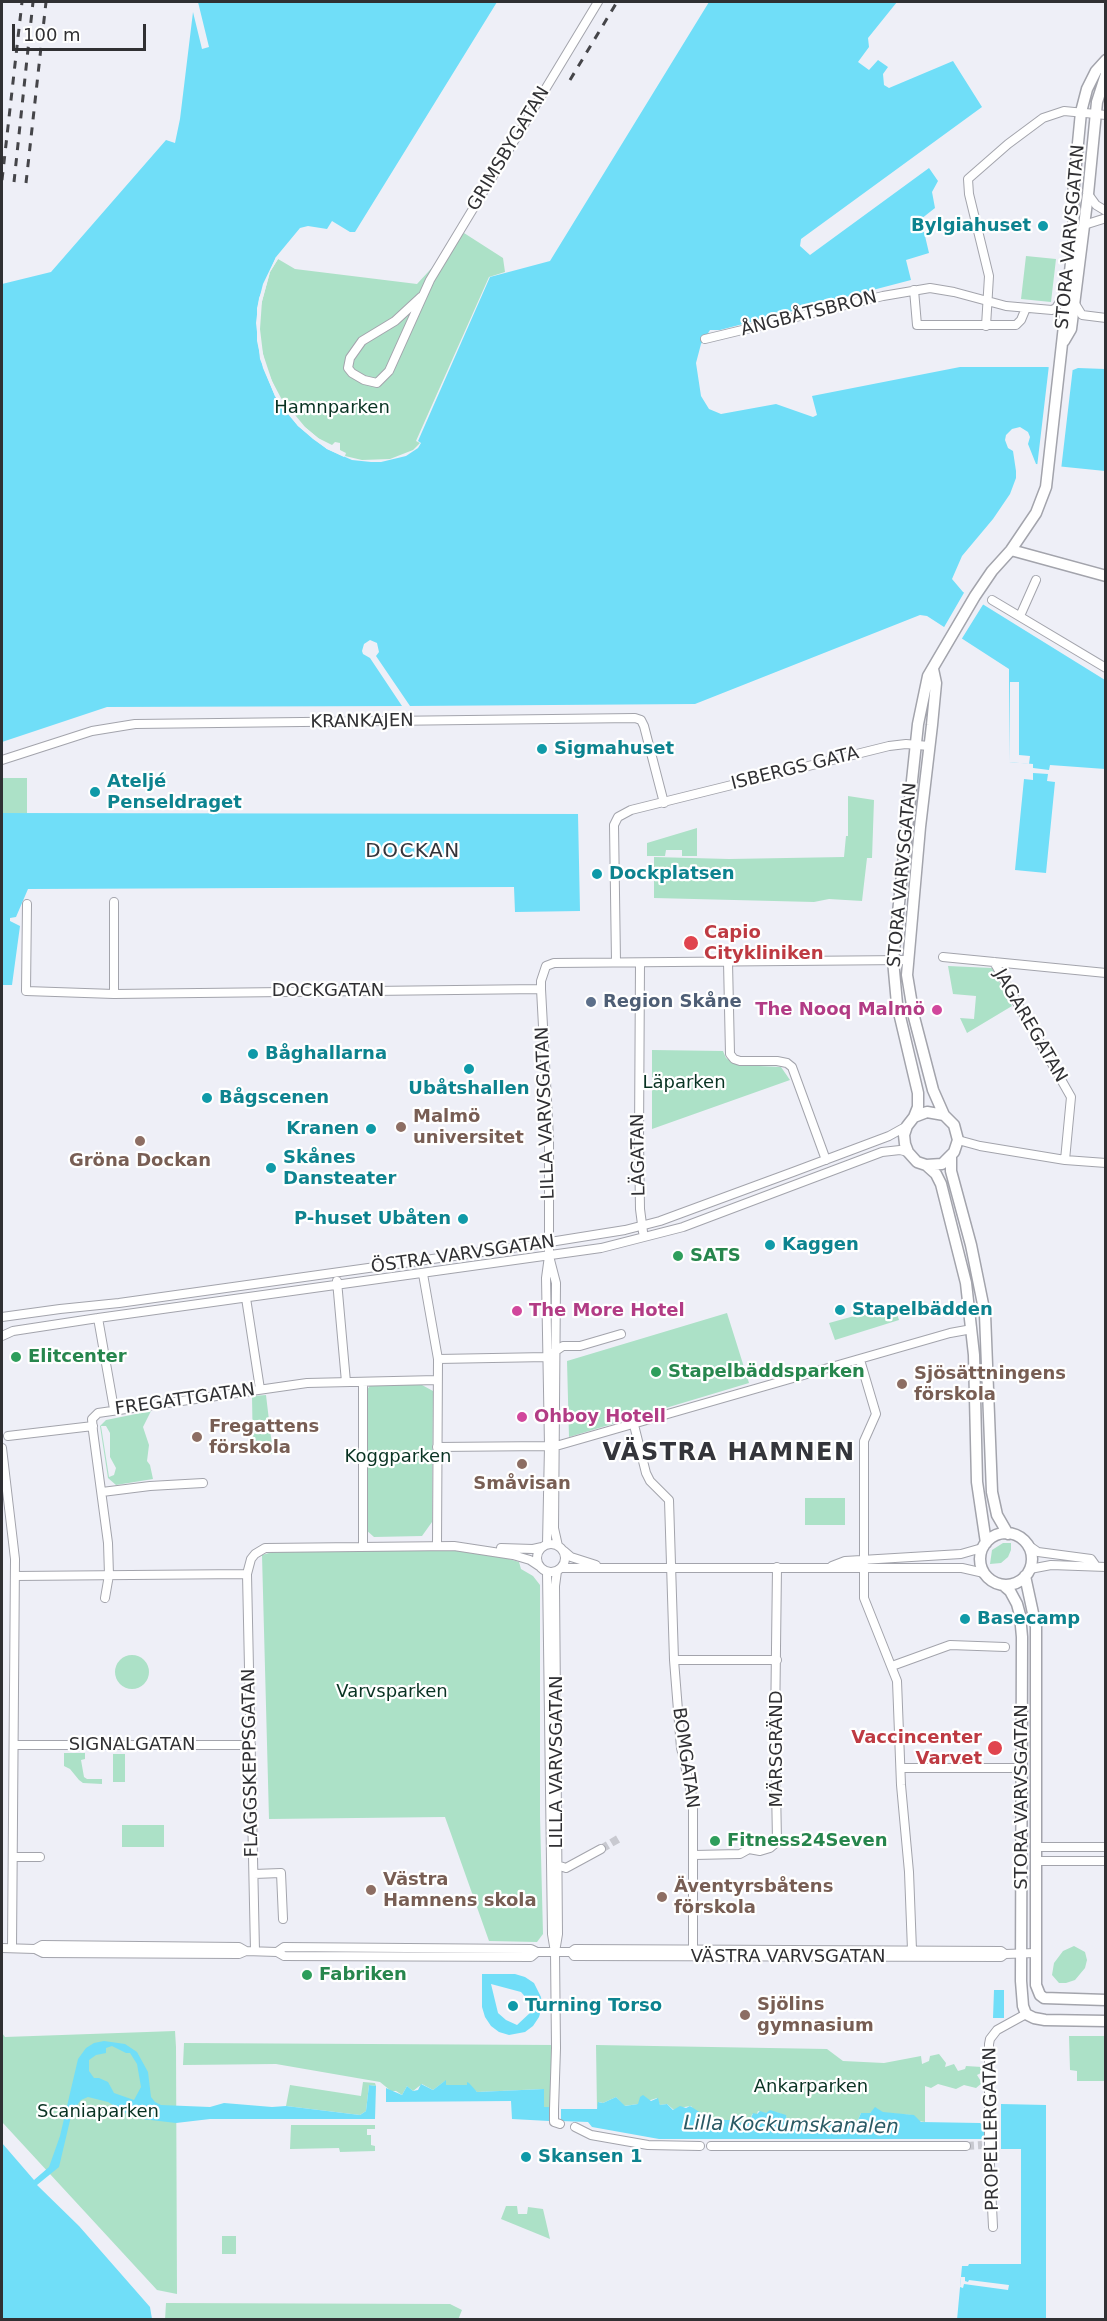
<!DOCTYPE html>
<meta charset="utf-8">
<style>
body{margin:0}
#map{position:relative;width:1107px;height:2321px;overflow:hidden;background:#eeeff7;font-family:"DejaVu Sans",sans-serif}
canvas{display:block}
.frame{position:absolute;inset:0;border:3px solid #303033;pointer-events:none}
.scale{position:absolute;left:12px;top:24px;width:134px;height:27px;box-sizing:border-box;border:3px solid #303033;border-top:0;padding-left:8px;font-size:18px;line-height:21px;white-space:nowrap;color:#303033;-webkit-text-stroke:4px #fff;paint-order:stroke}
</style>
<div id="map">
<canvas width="1107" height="2321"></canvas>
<div class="frame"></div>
<div class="scale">100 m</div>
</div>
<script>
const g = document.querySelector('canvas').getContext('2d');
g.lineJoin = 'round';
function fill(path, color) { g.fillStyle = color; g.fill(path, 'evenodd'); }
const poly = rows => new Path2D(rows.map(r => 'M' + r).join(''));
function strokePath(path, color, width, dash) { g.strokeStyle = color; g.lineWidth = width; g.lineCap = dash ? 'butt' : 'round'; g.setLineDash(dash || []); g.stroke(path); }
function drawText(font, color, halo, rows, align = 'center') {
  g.font = font + ' "DejaVu Sans",sans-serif'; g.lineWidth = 4.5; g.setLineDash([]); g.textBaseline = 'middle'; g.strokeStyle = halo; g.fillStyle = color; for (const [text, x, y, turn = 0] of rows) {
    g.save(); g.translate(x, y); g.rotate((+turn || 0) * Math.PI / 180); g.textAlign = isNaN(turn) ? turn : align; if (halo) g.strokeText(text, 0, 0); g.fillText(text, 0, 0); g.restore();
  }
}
fill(poly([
 [464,233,503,258,505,272,489,277,416,441,420,443,413,450,390,459,362,460,345,456,346,453,340,450,340,443,335,442,332,445,318,438,305,427,281,398,272,381,263,354,260,329,262,301,270,272,278,259,295,269,417,284],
 [1026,256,1056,259,1051,302,1021,299],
 [2,778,27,778,27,813,2,813],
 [848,796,874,800,872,858,867,858,862,901,829,899,814,902,654,898,654,857,729,859,844,857,846,836,848,836],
 [697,828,697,856,682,856,682,850,666,850,665,856,647,856,647,843],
 [948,966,992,968,1012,1006,967,1033,960,1018,974,1019,976,996,953,994],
 [652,1050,723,1051,726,1058,737,1065,781,1067,790,1080,652,1129],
 [894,1305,899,1320,835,1340,829,1323],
 [727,1313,749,1383,569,1437,567,1361],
 [371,1384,422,1385,433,1391,432,1522,422,1536,374,1537,365,1529,365,1393],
 [266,1395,273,1454,253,1454,252,1396],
 [151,1411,143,1427,149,1445,147,1461,150,1465,153,1479,116,1485,108,1478,100,1426,106,1420],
 [101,1426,106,1426,110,1433,110,1457,116,1468,114,1475,109,1477],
 [805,1498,845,1498,845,1525,805,1525],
 [1003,1543,1011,1543,1011,1550,1008,1557,1001,1563,990,1564,992,1550],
 [465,1550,486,1552,519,1562,521,1569,533,1576,540,1585,540,1816,543,1934,537,1942,489,1941,445,1817,269,1819,262,1555,276,1551],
 '115 1672a17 17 0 1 1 34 0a17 17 0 1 1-34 0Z',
 [64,1753,85,1753,85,1759,81,1760,84,1777,87,1779,102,1779,102,1784,83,1783,79,1780,70,1769,64,1766],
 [113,1754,125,1754,125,1782,113,1782],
 [122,1825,164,1825,164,1847,122,1847],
 [1074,1946,1085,1952,1087,1960,1085,1968,1075,1980,1066,1983,1059,1983,1052,1975,1054,1963,1063,1951],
 [175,2031,176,2047,177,2294,157,2290,2,2122,2,2033,5,2037],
 [1069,2036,1105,2036,1105,2081,1077,2081,1077,2071,1070,2070],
 [184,2043,556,2045,554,2109,544,2107,544,2089,477,2092,467,2085,446,2085,445,2081,433,2090,422,2084,413,2091,407,2086,402,2095,396,2091,391,2091,380,2082,276,2064,183,2065],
 [596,2045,827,2049,843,2061,884,2063,921,2056,922,2064,929,2061,930,2056,939,2054,946,2063,945,2067,954,2064,958,2071,965,2069,966,2066,982,2067,981,2073,977,2075,982,2083,976,2088,964,2085,956,2089,938,2084,931,2088,925,2086,925,2122,918,2121,912,2115,883,2113,876,2108,870,2113,861,2113,857,2122,848,2126,838,2124,804,2127,797,2122,787,2121,786,2116,776,2112,765,2113,758,2111,757,2114,752,2114,751,2118,744,2122,739,2123,737,2120,720,2123,700,2118,691,2106,678,2108,674,2110,667,2104,660,2105,657,2098,638,2104,624,2106,616,2097,603,2103,599,2102,597,2109],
 [363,2082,375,2083,376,2086,369,2085,366,2111,360,2115,286,2106,290,2085,361,2096],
 [291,2125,375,2125,375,2129,367,2129,367,2135,371,2135,371,2145,375,2146,375,2151,340,2152,339,2148,290,2149],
 [506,2206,517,2206,518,2214,527,2214,528,2207,543,2209,550,2239,501,2219],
 [222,2236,236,2236,236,2254,222,2254],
 [166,2303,450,2304,462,2310,458,2320,165,2320]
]), '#ace1c7');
fill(poly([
 [198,2,497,2,355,232,350,232,332,221,327,229,308,226,300,228,276,257,259,298,256,323,260,359,275,396,287,413,298,426,327,449,352,460,371,462,381,462,406,456,418,448,421,443,418,441,490,277,550,261,709,2,897,2,868,38,869,47,858,62,869,70,878,60,888,67,883,74,884,85,889,88,953,61,982,107,801,239,800,246,810,255,929,168,938,181,932,192,935,208,921,219,929,253,906,260,911,280,720,330,710,330,701,344,696,363,701,396,709,409,721,414,776,404,813,417,817,415,812,396,960,367,1047,367,1073,370,1078,368,1105,369,1105,471,1036,464,1028,444,1030,437,1028,432,1020,427,1012,429,1006,435,1005,440,1008,448,1013,451,1016,471,1016,478,1010,494,993,519,962,556,952,579,963,592,1105,680,1105,769,1050,765,1049,770,1033,768,1033,764,1009,762,1009,669,927,616,920,615,695,704,410,706,376,656,379,652,377,643,370,640,364,644,362,651,363,654,370,658,402,706,107,707,2,742,2,284,51,272,166,140,175,143,180,119,193,12,202,49,209,47],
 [1033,773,1048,774,1047,781,1055,782,1046,873,1015,870,1024,779,1033,780],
 [2,813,578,814,580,911,515,912,514,887,28,889,16,917,10,918,10,921,20,926,12,985,2,985],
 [482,1974,515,1974,525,1977,534,1983,541,1997,542,2007,539,2017,533,2026,525,2032,509,2035,499,2032,491,2026,485,2017,482,2007],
 [491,1984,521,1992,528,2000,532,2011,517,2025,506,2020,498,2013],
 [994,1990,1004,1990,1004,2018,993,2018],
 [104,2041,125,2044,137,2052,148,2072,151,2097,155,2102,161,2105,210,2107,224,2103,272,2107,286,2106,360,2115,366,2111,369,2085,376,2086,375,2119,210,2119,176,2123,134,2118,108,2102,88,2097,81,2100,72,2112,59,2167,37,2185,79,2226,150,2307,152,2319,2,2319,2,2143,34,2180,49,2167,60,2136,78,2059,86,2048,94,2043],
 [112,2046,126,2053,130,2053,137,2064,141,2087,134,2100,114,2093,108,2082,99,2078,94,2078,89,2071,89,2060,96,2055,106,2053,106,2048],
 [446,2080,446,2085,467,2085,467,2082,469,2083,477,2092,544,2089,544,2107,549,2107,549,2121,512,2119,511,2101,386,2102,386,2088,402,2095,407,2086,413,2091,418,2090,421,2084,433,2090],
 [643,2095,651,2101,658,2098,660,2105,667,2104,673,2110,680,2106,686,2108,690,2106,701,2113,700,2118,720,2123,721,2120,737,2120,739,2123,744,2122,751,2118,753,2113,757,2114,760,2111,766,2113,770,2110,786,2115,787,2121,798,2122,804,2127,824,2126,826,2124,848,2126,857,2122,861,2113,870,2113,875,2107,883,2112,914,2115,921,2122,980,2123,985,2126,985,2139,659,2139,592,2127,588,2122,561,2121,561,2109,597,2109,598,2102,603,2103,616,2097,625,2106,638,2104,640,2097],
 [1001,2104,1046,2105,1046,2319,957,2320,962,2266,968,2266,969,2264,1021,2264,1021,2149,1001,2149]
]), '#70def8');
fill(poly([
 [276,257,278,259,270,272,260,309,260,341,266,367,278,395,301,424,334,451,345,454,344,457,327,449,313,439,298,426,275,396,263,368,257,341,257,308,263,284],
 [1049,365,1073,367,1061,470,1037,467],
 [965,591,984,603,961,640,943,629],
 [1010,682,1019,682,1019,755,1030,756,1029,764,1009,762],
 [961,2277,965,2277,965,2281,968,2282,969,2280,1009,2285,1008,2290,964,2284,963,2288,960,2287]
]), '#eeeff7');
strokePath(poly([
 [601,1849,618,1839],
 [966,2146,982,2145]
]), '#c8c9d0', 8, [8, 4]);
const minor = poly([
 [1088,194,1096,205,1106,211],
 [1084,225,1106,218],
 [914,290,917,325,1016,325,1021,320,1026,308],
 [421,297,395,321,362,341,350,358,348,368,352,373,364,380,377,383,389,371,430,280,598,2],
 [1074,302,1082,315,1106,318],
 [986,326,989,276,969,194,968,179,1008,144,1043,118,1064,111,1106,115],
 [705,339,883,296,930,288,954,292,1006,306,1052,310,1056,308,1061,300,1065,288],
 [992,600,1106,668],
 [1020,616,1036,580],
 [2,760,92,731,135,724,635,718,641,720,644,726,664,803],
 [114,902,114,994,541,989],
 [27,904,26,991,114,994],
 [943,957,1106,973],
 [616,962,614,825,618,817,631,810,889,746,906,744,929,746],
 [728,962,730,1054,734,1059,740,1061,777,1061,787,1063,792,1067,826,1160],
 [994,962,1071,1097,1065,1160],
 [640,963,639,1138,640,1209,643,1232],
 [958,1140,980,1146,1065,1160,1106,1163],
 [549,1256,549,1138,541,989,541,981,546,966,554,963,907,960],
 [423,1274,438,1359,437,1546],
 [337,1281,346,1382],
 [246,1298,260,1389],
 [2,1317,60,1309,119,1303,525,1246,625,1230,660,1221,793,1172,889,1136,907,1126],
 [98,1318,114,1409],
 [2,1336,13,1331,98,1318,601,1248,683,1227,882,1152,900,1150,908,1152],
 [438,1359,547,1357,563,1346,580,1346,621,1334],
 [860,1360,876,1414,864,1441,864,1598,897,1681,901,1785,909,1872,912,1950],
 [363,1382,363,1547],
 [634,1425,646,1473,650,1481,669,1500,674,1660,681,1748,693,1800,693,1949],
 [8,1436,93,1426],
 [556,1446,950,1333,972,1329],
 [437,1447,549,1446],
 [2,1448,15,1559,12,1948],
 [102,1492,150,1486,203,1483],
 '537 1558a14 14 0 1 1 28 0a14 14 0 1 1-28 0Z',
 [547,1544,549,1446,546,1278,549,1256,556,1283,554,1528,558,1546],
 [1028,1545,1038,1552,1091,1559,1096,1566],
 [501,1548,533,1549,542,1547],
 [564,1551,571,1557,596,1565],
 [832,1566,845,1561,961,1554,982,1548],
 [561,1568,962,1568,984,1573],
 [1030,1569,1051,1565,1106,1567],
 [547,1572,552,1934,555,1952,556,2048,554,2109,554,2122,560,2124],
 [247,1574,255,1951],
 [15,1576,247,1574,251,1559,255,1554,265,1548,454,1546,513,1555,530,1560,539,1566],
 [105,1598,109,1575,108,1543,93,1431,92,1419,98,1413,307,1383,437,1380],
 [674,1660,777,1660],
 [892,1666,950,1645,1005,1647],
 [14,1745,251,1745],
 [901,1768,1022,1768],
 [1036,1847,1106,1847],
 [694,1855,740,1854,749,1849,760,1851,770,1848,777,1842,775,1730,777,1567],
 [13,1857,40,1857],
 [1036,1861,1106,1861],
 [557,1865,566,1868,601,1849],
 [254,1874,281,1873,283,1919],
 [556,1946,558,1934,555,1586,557,1571],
 [2,1948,35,1949,42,1945,239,1947,246,1951],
 [35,1949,43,1953,239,1954,246,1951,277,1952,284,1956,531,1957,537,1952],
 [277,1952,284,1947,531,1949,537,1952,571,1952,575,1949,1001,1951,1005,1954,1036,1953],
 [571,1952,574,1956,1001,1957,1005,1954],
 [575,2127,591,2135,648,2145,700,2146],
 [711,2146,966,2146],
 [993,2227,989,2145,989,2044,990,2039,997,2030,1026,2014]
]);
const tertiary = poly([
 [1064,341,1071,329,1088,194,1097,102,1106,74],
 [1011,550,1106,576],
 [933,669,936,683,932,725,920,827,907,975,914,1017,933,1090,944,1115,954,1125,958,1140,954,1152,942,1164,926,1165,917,1162,908,1152,905,1144,904,1135,907,1126,914,1117,927,1112,944,1115],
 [914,1117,918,1107,918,1093,897,1004,893,960,918,724,928,676,975,596,992,571,1011,550,1036,513,1046,487,1074,236,1073,195,1081,112,1087,89,1096,71,1106,60],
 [951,1156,951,1171,971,1245,985,1314,992,1492,997,1515,1008,1534],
 [926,1165,936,1174,941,1184,966,1283,974,1355,977,1482,986,1543],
 '980 1559a26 26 0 1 1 52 0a26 26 0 1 1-52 0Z',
 [1025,1576,1036,1627,1036,1985,1040,1995,1044,1998,1106,2000],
 [1003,1585,1010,1591,1017,1604,1020,1615,1022,1637,1021,1981,1023,2006,1026,2014,1034,2018,1045,2020,1106,2021]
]);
strokePath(minor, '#a3a4ac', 10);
strokePath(tertiary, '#a3a4ac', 13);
strokePath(minor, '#fff', 8);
strokePath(tertiary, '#fff', 10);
strokePath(poly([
 [570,80,617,2],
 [2,180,22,2],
 [14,182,33,2],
 [26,183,46,2]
]), '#454549', 3, [8, 8]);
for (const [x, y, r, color] of [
 [1043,226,6,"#0f9aa8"],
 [542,749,6,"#0f9aa8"],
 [95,792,6,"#0f9aa8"],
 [597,874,6,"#0f9aa8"],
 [691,943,8,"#e0444e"],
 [591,1002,6,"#5c6f8a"],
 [937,1010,6,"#d1479c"],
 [253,1054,6,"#0f9aa8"],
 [469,1069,6,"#0f9aa8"],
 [207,1098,6,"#0f9aa8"],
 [401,1127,6,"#8d6e63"],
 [371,1129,6,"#0f9aa8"],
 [140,1141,6,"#8d6e63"],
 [271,1168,6,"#0f9aa8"],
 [463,1219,6,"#0f9aa8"],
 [770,1245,6,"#0f9aa8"],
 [678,1256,6,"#2e9e5b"],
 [840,1310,6,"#0f9aa8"],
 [517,1311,6,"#d1479c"],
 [16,1357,6,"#2e9e5b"],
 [656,1372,6,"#2e9e5b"],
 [902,1384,6,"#8d6e63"],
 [522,1417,6,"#d1479c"],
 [197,1437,6,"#8d6e63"],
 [522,1464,6,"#8d6e63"],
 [965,1619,6,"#0f9aa8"],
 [995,1748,8,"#e0444e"],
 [715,1841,6,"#2e9e5b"],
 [371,1890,6,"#8d6e63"],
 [662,1897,6,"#8d6e63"],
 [307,1975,6,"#2e9e5b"],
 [513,2006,6,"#0f9aa8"],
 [745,2015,6,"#8d6e63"],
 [526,2157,6,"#0f9aa8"]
]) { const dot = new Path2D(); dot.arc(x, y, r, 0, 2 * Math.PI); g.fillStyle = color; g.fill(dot); strokePath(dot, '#fff', 2); }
drawText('18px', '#303033', '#fff', [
 ["GRIMSBYGATAN",509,149,-59],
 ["STORA VARVSGATAN",1071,237,-85],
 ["ÅNGBÅTSBRON",809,314,-14],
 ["KRANKAJEN",362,722,-1],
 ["ISBERGS GATA",795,769,-14],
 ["STORA VARVSGATAN",903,875,-85],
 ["DOCKGATAN",328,991],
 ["JAGAREGATAN",1030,1026,60],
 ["LILLA VARVSGATAN",546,1113,-92],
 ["LÄGATAN",639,1155,-91],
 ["ÖSTRA VARVSGATAN",463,1255,-8],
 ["FREGATTGATAN",185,1400,-8],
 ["SIGNALGATAN",132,1745],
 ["MÄRSGRÄND",777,1749,-90],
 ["BOMGATAN",685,1758,82],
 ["LILLA VARVSGATAN",557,1762,-90],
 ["FLAGGSKEPPSGATAN",251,1763,-91],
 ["STORA VARVSGATAN",1022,1797,-90],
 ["VÄSTRA VARVSGATAN",788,1957],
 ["PROPELLERGATAN",992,2129,-91]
]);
drawText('bold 18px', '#0d838f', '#fff', [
 ["Bylgiahuset",1031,226,"right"],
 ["Sigmahuset",554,749],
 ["Ateljé",107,782],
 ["Penseldraget",107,803],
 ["Dockplatsen",609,874],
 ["Båghallarna",265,1054],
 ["Ubåtshallen",469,1089,"center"],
 ["Bågscenen",219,1098],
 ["Kranen",359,1129,"right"],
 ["Skånes",283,1158],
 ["Dansteater",283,1179],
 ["P-huset Ubåten",451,1219,"right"],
 ["Kaggen",782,1245],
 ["Stapelbädden",852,1310],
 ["Basecamp",977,1619],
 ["Turning Torso",525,2006],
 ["Skansen 1",538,2157]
], 'left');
drawText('18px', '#083222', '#fff', [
 ["Hamnparken",332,408],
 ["Läparken",684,1083],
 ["Koggparken",398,1457],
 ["Varvsparken",392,1692],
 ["Ankarparken",811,2087],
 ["Scaniaparken",98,2112]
]);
drawText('bold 18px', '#be3a42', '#fff', [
 ["Capio",704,933],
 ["Citykliniken",704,954],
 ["Vaccincenter",982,1738,"right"],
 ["Varvet",982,1759,"right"]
], 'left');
drawText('bold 18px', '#4e5e75', '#fff', [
 ["Region Skåne",603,1002]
], 'left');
drawText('bold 18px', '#b23c85', '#fff', [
 ["The Nooq Malmö",925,1010,"right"],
 ["The More Hotel",529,1311],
 ["Ohboy Hotell",534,1417]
], 'left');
drawText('bold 18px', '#785e54', '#fff', [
 ["Malmö",413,1117],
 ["universitet",413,1138],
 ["Gröna Dockan",140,1161,"center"],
 ["Sjösättningens",914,1374],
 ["förskola",914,1395],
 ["Fregattens",209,1427],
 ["förskola",209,1448],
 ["Småvisan",522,1484,"center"],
 ["Västra",383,1880],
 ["Hamnens skola",383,1901],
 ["Äventyrsbåtens",674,1887],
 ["förskola",674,1908],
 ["Sjölins",757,2005],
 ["gymnasium",757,2026]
], 'left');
drawText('bold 18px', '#27864d', '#fff', [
 ["SATS",690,1256],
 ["Elitcenter",28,1357],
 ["Stapelbäddsparken",668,1372],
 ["Fitness24Seven",727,1841],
 ["Fabriken",319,1975]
], 'left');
g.letterSpacing = '1.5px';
drawText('20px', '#34353b', '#fff', [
 ["DOCKAN",413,852]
]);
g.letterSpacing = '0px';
drawText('italic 20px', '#2a5a65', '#fff', [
 ["Lilla Kockumskanalen",791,2126,1]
]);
g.letterSpacing = '1.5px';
drawText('bold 24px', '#34353b', '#fff', [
 ["VÄSTRA HAMNEN",729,1454]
]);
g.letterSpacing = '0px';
</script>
